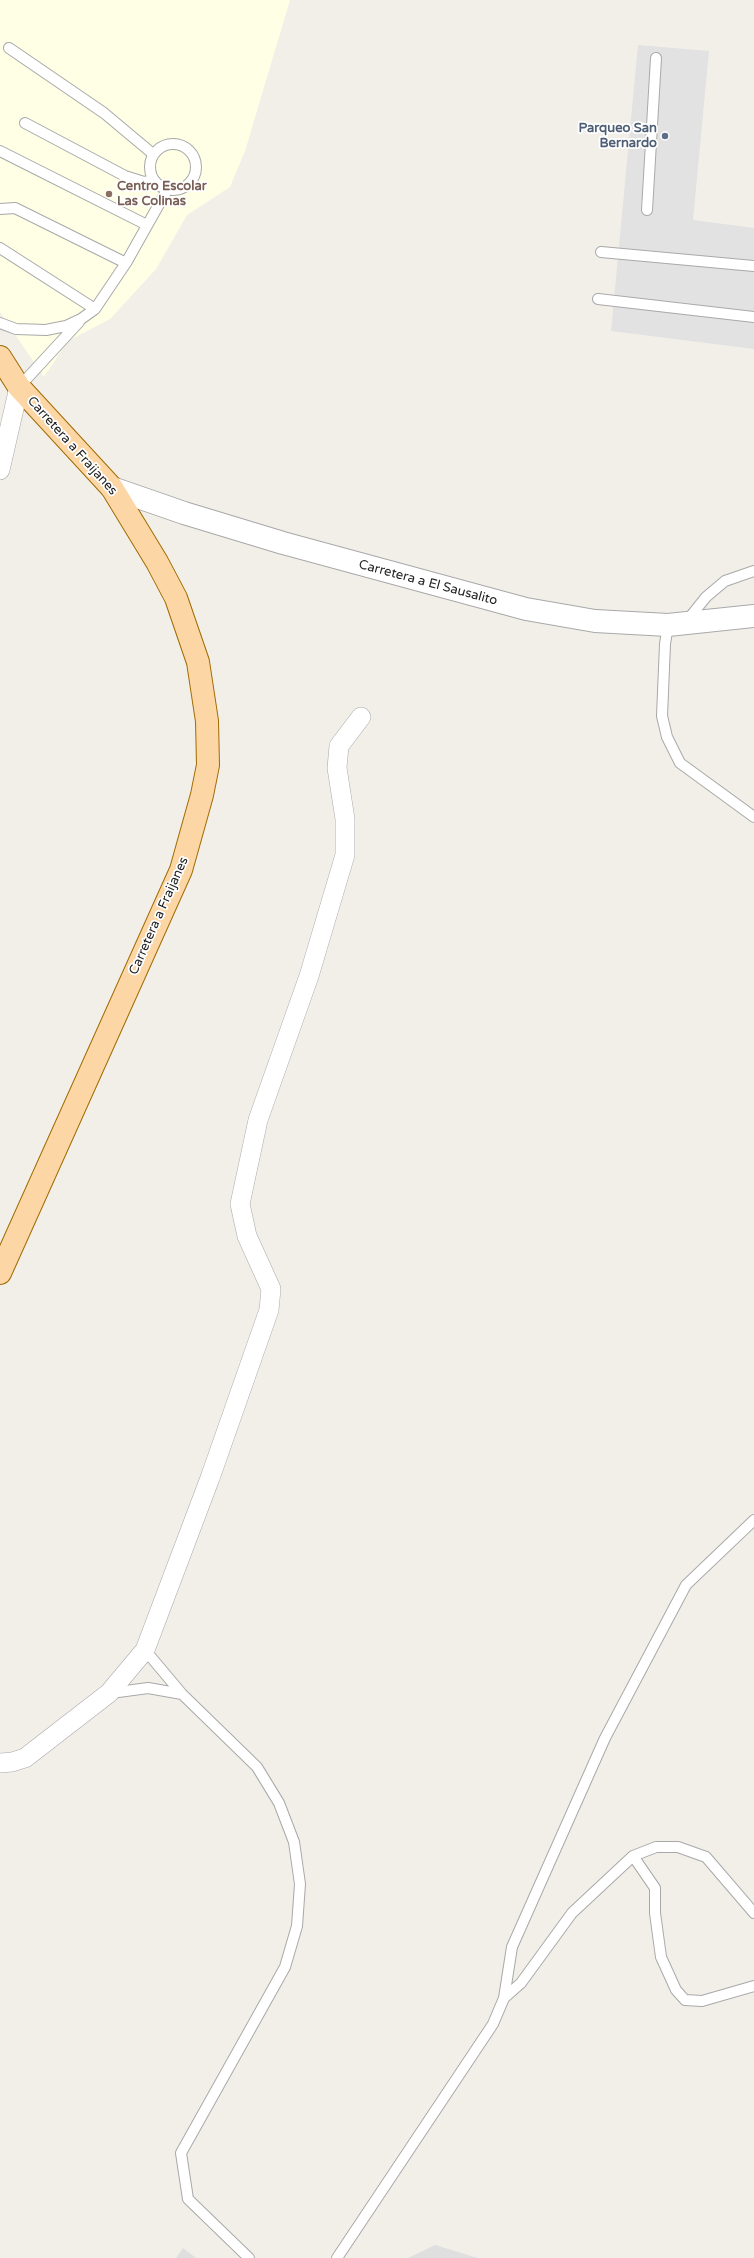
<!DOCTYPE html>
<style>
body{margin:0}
canvas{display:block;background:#f2efe9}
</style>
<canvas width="754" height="2258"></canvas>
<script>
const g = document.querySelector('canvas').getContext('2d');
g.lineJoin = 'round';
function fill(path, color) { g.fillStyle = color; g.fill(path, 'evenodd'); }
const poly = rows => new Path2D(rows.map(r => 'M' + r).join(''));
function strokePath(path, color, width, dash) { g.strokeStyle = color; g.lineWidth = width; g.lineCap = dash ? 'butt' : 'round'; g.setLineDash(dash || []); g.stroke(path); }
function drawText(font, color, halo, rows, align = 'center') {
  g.font = font + ' "Varela Round",sans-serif'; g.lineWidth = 3.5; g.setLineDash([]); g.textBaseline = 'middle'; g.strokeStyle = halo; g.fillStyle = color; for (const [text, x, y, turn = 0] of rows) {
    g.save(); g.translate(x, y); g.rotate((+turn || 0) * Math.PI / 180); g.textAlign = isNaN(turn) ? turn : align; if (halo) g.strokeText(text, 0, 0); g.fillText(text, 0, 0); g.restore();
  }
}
fill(poly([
 [435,2245,478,2258,408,2258],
 [183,2248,196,2258,176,2258]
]), '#e0dfdf');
fill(poly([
 [0,0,290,0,245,151,230,187,187,215,156,269,110,319,68,341,44,377,0,312]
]), '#ffffe5');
fill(poly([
 [638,45,709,51,693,220,754,228,754,349,611,331]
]), '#e2e2e2');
const service = poly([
 [9,48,104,113,153,154],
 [25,123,125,176,144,182,152,180],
 '150 167a23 23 0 1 1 46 0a23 23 0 1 1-46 0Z',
 [0,151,147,225],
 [0,209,15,208,126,263],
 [647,210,656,58],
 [0,248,95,309],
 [601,252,754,266],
 [598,299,754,317],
 [0,323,16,329,46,330,66,326,81,319,95,309,126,263,167,190],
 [19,387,79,322],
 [686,622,706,597,725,581,754,571],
 [668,625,665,644,662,716,667,737,680,763,754,817],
 [145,1650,182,1694,257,1767,279,1803,294,1842,300,1884,297,1926,285,1967,181,2153,188,2199,249,2258],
 [111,1693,148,1688,182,1694],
 [633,1856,655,1888,655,1913,661,1957,676,1990,685,2000,702,2001,754,1986],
 [504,1998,521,1983,572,1913,633,1856,656,1847,678,1847,706,1857,754,1913],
 [337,2258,493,2024,504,1998,512,1947,605,1738,686,1585,754,1520]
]);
const minor = poly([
 [0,470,19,387],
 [0,1763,12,1762,25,1758,109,1693,145,1650,210,1478,269,1310,271,1289,247,1236,240,1204,258,1120,309,976,345,855,345,819,337,768,339,746,361,717]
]);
const tertiary = poly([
 [112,488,184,513,283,543,526,609,595,621,668,625,754,616]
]);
const primary = poly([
 [0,357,19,387,112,488,157,562,176,598,198,662,207,721,208,765,202,795,181,870,0,1273]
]);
strokePath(service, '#a9a9a9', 12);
strokePath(minor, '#a9a9a9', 20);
strokePath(tertiary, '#a9a9a9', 24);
strokePath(primary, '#a06b00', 24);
strokePath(service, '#fff', 10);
strokePath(minor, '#fff', 19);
strokePath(tertiary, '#fff', 22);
strokePath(primary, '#fcd6a4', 22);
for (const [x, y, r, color] of [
 [665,136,4,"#5c6f8a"],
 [109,194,4,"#8d6e63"]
]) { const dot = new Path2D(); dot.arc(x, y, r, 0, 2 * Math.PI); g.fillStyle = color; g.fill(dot); strokePath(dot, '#fff', 1.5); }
drawText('bold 13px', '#4e5e75', '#fff', [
 ["Parqueo San",657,129],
 ["Bernardo",657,144]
], 'right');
drawText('bold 13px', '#785e54', '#fff', [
 ["Centro Escolar",117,187],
 ["Las Colinas",117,202]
], 'left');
drawText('13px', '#222', '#fff', [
 ["Carretera a Fraijanes",72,446,48],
 ["Carretera a El Sausalito",428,583,15],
 ["Carretera a Fraijanes",159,916,-66]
]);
</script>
